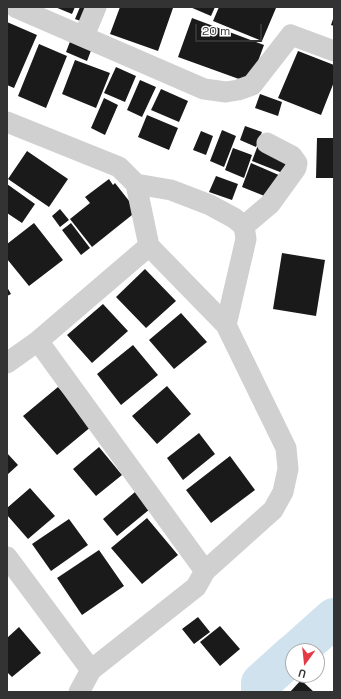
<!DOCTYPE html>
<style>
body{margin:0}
#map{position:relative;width:341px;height:699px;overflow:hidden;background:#fff;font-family:"Space Grotesk",sans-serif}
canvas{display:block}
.frame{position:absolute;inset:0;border:8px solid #333;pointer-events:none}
.north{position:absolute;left:285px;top:643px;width:40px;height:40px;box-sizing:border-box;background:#fff;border:1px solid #adadad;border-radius:50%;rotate:195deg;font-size:11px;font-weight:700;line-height:16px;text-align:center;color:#333}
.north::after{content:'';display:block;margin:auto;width:14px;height:18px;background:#e63946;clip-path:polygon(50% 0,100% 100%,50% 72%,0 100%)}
.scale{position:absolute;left:195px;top:24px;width:67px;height:18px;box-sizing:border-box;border:2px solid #333;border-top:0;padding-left:5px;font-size:12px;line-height:14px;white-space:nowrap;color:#333;-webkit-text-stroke:3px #fff;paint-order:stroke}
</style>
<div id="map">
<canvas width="341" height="699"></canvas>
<div class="frame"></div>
<div class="north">U</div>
<div class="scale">20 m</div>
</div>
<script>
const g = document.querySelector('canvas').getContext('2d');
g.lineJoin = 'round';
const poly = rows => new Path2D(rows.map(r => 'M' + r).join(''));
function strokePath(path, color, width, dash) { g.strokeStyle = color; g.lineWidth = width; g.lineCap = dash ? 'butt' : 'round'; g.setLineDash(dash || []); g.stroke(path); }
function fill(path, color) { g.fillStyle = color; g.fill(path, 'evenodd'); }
strokePath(poly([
 [297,651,334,618],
 [261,692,261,683,293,654]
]), '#cfe2ee', 40);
fill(poly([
 [55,7,75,7,72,14],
 [80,7,93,7,86,23,75,19],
 [120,7,173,8,158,51,110,34],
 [190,7,215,7,211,16],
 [219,7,273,7,276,8,262,41,213,21],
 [334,16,334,26,331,25],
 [192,18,264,45,250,83,178,57],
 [7,22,37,35,14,88,7,85],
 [71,39,92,48,87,61,66,52],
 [39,44,67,56,46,108,18,96],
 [298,51,334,65,334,82,321,115,278,98],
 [75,60,110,73,96,108,62,94],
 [116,67,136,76,125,102,104,93],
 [140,80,156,87,142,117,127,110],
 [161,89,188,101,179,122,151,110],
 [260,94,282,102,278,116,255,108],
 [104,98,118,105,105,135,91,128],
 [147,115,178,128,169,150,138,137],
 [245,126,262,132,256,147,240,140],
 [222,130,236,136,224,167,210,161],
 [201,131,213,136,206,155,193,150],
 [317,138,334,138,334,178,316,178],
 [258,145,291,158,285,174,252,161],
 [233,148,252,155,244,178,225,170],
 [27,151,68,179,49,207,8,179],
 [251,163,281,176,272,199,242,187],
 [216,176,238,184,232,200,209,192],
 [109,179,113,185,115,183,137,211,92,247,70,219,90,203,85,197],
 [7,184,35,204,22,223,7,213],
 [60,209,69,220,60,227,52,216],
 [34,223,63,260,29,286,7,259,7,244],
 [71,223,90,248,81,255,62,230],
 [282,253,325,260,316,316,273,309],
 [145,269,176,301,146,328,116,297],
 [7,287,11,294,7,296],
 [103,304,128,331,92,363,67,335],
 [181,313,207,342,174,369,149,340],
 [133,345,158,375,121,405,97,374],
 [167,386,191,414,157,444,132,416],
 [58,387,92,426,57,455,23,416],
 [199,433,215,454,183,480,167,458],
 [99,447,122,475,96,496,73,469],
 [7,453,18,465,7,475],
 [230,456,255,490,211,523,186,490],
 [30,488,55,516,28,539,7,515,7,508],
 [135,492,150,509,117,536,103,519],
 [147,518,178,555,142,584,111,548],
 [69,519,88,545,51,571,32,544],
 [99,550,124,586,82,615,57,578],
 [198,617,210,632,194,644,182,629],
 [220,626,240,649,220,666,200,642],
 [19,627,41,653,12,677,7,672,7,638],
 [301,680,314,692,290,692]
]), '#1a1a1a');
strokePath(poly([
 [15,7,204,89,226,92,238,90,252,85,291,35,334,51],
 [84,36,96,7],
 [7,122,119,167,136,184,149,246,226,325,286,448,288,469,283,492,273,510,205,571],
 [136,184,171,190,210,205,234,218,244,226,246,239,226,325],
 [244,226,270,204,296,168,297,163,292,156,267,143],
 [38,341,205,571,196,587,91,670,79,692],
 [7,363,38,341,149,246],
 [7,557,91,670]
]), '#d0d0d0', 21);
</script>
